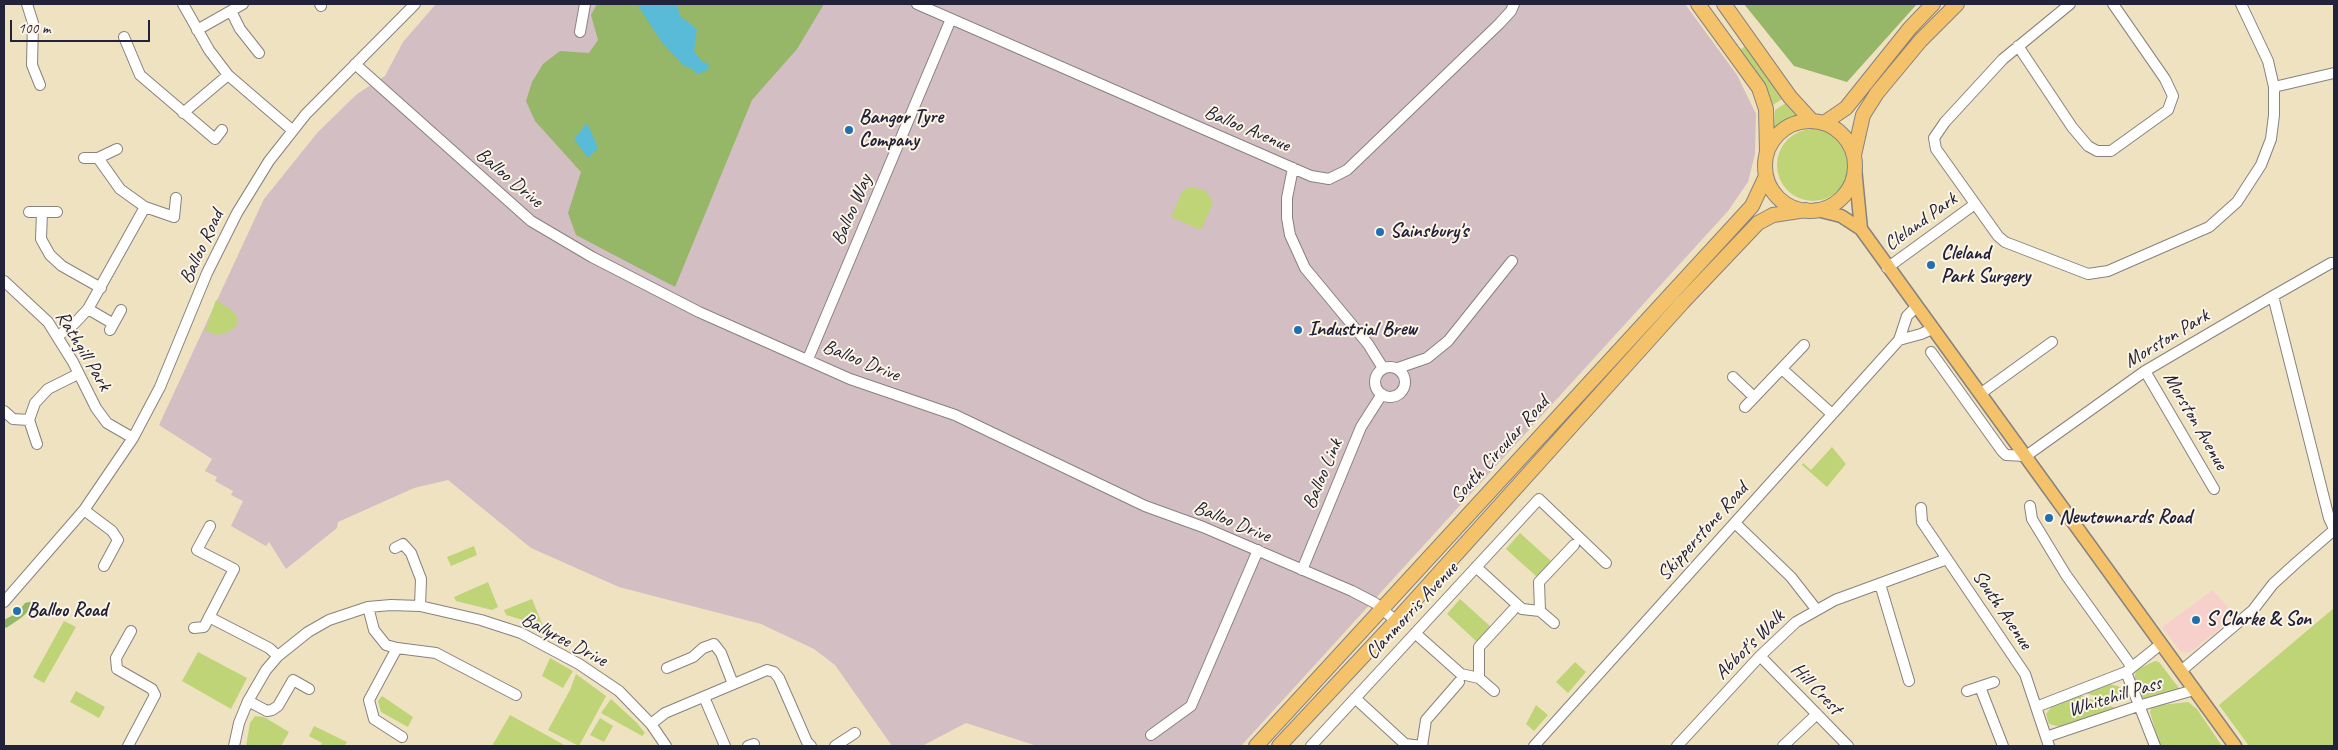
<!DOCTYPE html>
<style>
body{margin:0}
#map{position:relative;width:2338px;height:750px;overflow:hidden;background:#efe2c1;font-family:Caveat,sans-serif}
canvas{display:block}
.frame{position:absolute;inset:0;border:5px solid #22223b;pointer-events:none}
.scale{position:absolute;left:10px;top:20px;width:140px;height:22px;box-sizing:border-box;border:2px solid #22223b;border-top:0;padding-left:6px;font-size:15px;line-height:18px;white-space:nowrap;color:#22223b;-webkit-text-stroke:4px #fcf5e5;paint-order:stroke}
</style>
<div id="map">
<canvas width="2338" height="750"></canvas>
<div class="frame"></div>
<div class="scale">100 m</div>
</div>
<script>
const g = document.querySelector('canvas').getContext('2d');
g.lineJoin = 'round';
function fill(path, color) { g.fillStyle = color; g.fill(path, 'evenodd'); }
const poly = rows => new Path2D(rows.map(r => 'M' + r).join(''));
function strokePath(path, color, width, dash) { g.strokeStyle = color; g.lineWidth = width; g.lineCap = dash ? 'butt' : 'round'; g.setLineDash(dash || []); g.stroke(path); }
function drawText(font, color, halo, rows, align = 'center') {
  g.font = font + ' Caveat,sans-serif'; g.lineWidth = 4; g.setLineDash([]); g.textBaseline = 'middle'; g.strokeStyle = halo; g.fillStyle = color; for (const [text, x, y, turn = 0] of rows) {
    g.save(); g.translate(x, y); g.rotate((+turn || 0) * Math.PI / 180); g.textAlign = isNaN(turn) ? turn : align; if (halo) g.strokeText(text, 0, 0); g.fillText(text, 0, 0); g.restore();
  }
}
fill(poly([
 [2213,590,2235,616,2193,650,2188,653,2180,651,2162,627]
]), '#f7d0cc');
fill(poly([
 [436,4,1685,4,1737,75,1756,114,1755,154,1748,182,1728,211,1241,746,1037,746,966,723,922,746,892,746,835,665,814,649,761,624,619,587,531,548,448,480,414,488,338,522,337,528,286,569,269,542,266,546,231,526,243,501,231,495,233,491,215,481,217,477,205,471,212,459,159,425,264,199,318,132,357,94,385,76,403,42]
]), '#d2bec3');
fill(poly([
 [1745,46,1784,98,1773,105,1769,95,1740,50],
 [1786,103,1796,115,1774,128,1775,110],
 '1777 165a36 36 0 1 1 72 0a36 36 0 1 1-72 0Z',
 [1192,187,1206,191,1213,203,1201,230,1171,217,1183,190],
 [216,300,233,311,238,319,236,326,228,332,218,335,205,331],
 [1832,447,1846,464,1827,487,1802,465,1803,463,1811,470],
 [1520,533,1551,561,1537,577,1506,549],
 [474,546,477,555,451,566,447,557],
 [488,582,498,607,492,610,456,601,454,597],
 [532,599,543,626,506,615,504,610],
 [1460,599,1491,627,1477,642,1447,614],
 [2334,608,2334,746,2249,746,2219,705],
 [64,621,76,627,44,683,33,677],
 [198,652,247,678,231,709,182,681],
 [550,658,573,671,563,688,542,676],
 [2155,661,2159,662,2179,688,2179,691,2138,700,2134,681,2136,670],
 [1575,662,1586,672,1568,693,1556,682],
 [576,674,606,696,579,746,548,730,570,690],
 [2109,684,2118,686,2123,690,2125,695,2121,701,2118,703,2085,693],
 [76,691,105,707,99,718,70,702],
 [2079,695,2116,708,2061,727,2049,724,2046,714,2052,706],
 [382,696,413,717,408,727,381,712,378,701],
 [611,699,637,723,645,733,642,736,601,713],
 [2188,702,2197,709,2222,746,2160,746,2150,712,2152,706],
 [1536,705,1548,715,1534,731,1526,724],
 [510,715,566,746,492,746],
 [255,716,264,717,289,732,281,746,246,746,250,723],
 [600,718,613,726,604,742,590,735],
 [314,726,347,742,344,746,320,746,322,743,309,736]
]), '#bed477');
fill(poly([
 [597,4,824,4,797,49,752,100,675,287,576,235,568,213,581,172,535,121,526,101,532,82,543,64,560,51,589,53,598,40,591,15],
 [1744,4,1917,4,1847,82,1794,66],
 [33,601,36,604,21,618,6,628,4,626,4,620,17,613,25,603]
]), '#96b668');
fill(poly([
 [637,4,677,4,680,16,697,29,694,51,702,62,708,63,709,67,706,71,697,74,692,69,683,65,661,41],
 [587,123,598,148,588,158,574,139]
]), '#5abbd9');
const minor = poly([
 [27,4,33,23,32,65,40,85],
 [183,4,209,50,228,75,292,130],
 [320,4,321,6],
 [917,4,1311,176,1329,179,1347,170,1499,24,1511,11,1514,4],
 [2070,4,2003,59,1945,122,1934,138,1936,149,1998,236,2005,242,2088,274,2108,271,2209,227,2237,202,2261,165,2271,139,2274,115,2274,87,2268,61,2241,4],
 [231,11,240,29,259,53],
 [197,30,243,4],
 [580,32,585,4],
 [124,37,140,75,215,139,222,130],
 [2018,46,2072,127,2088,146,2097,151,2111,151,2168,110,2173,96,2165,79,2113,4],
 [355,64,531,221,592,257,699,312,850,379,955,415,1145,506,1203,527,1352,591,1375,603,1396,621],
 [2274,87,2334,73],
 [183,113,228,75],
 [84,158,98,158,117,149],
 [98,158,120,189,145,207,174,217,176,198],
 [1293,168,1287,198,1287,218,1290,235,1305,268,1368,344,1383,368],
 [29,212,57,212],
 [42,212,41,239,50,255,62,266,101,288],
 [1887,268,1975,204],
 [4,281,48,322,73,362,96,408,107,423,133,438],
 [2273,296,2329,518,2334,529],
 [88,309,112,323],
 [110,330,121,310],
 [58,336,74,324,88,309,145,207],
 [1899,340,1921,334,1932,329],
 [1931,352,2002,451,2006,455,2026,456,2145,371,2273,296,2331,263,2334,263],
 [808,359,951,19],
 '1375 382a15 15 0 1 1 30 0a15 15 0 1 1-30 0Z',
 [1398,368,1427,358,1448,341,1512,261],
 [1782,369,1832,414],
 [2145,371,2214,489],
 [1733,377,1754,397],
 [1980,394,2052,342],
 [1745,407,1804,345],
 [4,411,13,419,29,420],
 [37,444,29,420,35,403,48,389,78,374],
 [2030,506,2032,519,2066,575,2132,667],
 [1921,508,1922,522,2025,674,2049,746],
 [84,510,112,531,118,540,104,566],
 [1735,523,1791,577,1816,609],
 [395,548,403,544,411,553,421,579,420,606],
 [1476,567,1522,609,1540,611,1554,623],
 [1302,570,1361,427,1382,394],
 [1880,584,1909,681],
 [4,602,84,510,133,438,160,387,207,273,237,213,269,161,306,114,415,4],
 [368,607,374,630,386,645,397,648,436,653,516,695],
 [1540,611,1539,582,1574,545],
 [209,617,269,648,278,656],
 [194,628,204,627,234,569,197,550,210,526],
 [1415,633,1461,674,1479,678,1494,691],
 [397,648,369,700,374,719,402,737],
 [1760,656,1848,746],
 [667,668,693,657,703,648,714,644,721,653,733,684],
 [2181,671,2253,610,2273,584,2296,563,2334,530],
 [2126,672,2155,746],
 [1479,678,1479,647,1513,610],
 [1980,687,2003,746],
 [1967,691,1994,682],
 [704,697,725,746],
 [1355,698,1405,744,1422,746,1426,720,1459,682],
 [248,701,267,711,272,710,278,706,293,680,309,689],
 [2036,707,2126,672,2161,644],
 [651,724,665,713,767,670,774,672,779,678,807,742,811,746],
 [1151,735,1191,706,1258,550],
 [2046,737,2138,706,2194,690],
 [128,746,155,695,152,689,117,669,116,658,131,631],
 [234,746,239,723,248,701,266,670,278,656,308,632,329,620,368,607,391,605,420,606,481,620,521,633,579,664,619,691,651,724,666,746],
 [748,746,754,744],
 [835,746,855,733],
 [1311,746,1539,499,1606,563],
 [1534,746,1899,340,1907,316,1916,307],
 [1677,746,1760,656,1796,622,1835,600,1947,559],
 [1783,746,1817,714]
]);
const major = poly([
 [1855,168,1861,229],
 [1817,210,1841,216,1861,229,2235,746]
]);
const highway = poly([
 [1698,4,1759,88,1766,109,1767,152],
 [1724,4,1790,97,1812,121],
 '1765 166a45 45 0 1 1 90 0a45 45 0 1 1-90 0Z',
 [1824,123,1846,108,1910,28,1933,4],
 [1854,155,1863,115,1877,93,1921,40,1957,4],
 [1256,746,1752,206,1766,176],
 [1279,746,1396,621,1683,302,1758,223,1773,215,1806,210]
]);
strokePath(minor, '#88827e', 12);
strokePath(major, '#88827e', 15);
strokePath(highway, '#88827e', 16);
strokePath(minor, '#fff', 10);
strokePath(major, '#f4c26a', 12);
strokePath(highway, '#f4c26a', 14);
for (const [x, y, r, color] of [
 [849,130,5,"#1f6fb2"],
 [1380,232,5,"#1f6fb2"],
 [1931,265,5,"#1f6fb2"],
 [1298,330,5,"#1f6fb2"],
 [2049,518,5,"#1f6fb2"],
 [17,611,5,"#1f6fb2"],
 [2196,620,5,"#1f6fb2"]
]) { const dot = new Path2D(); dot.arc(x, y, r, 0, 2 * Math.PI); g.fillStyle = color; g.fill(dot); strokePath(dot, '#fcf5e5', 2); }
drawText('bold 20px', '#22223b', '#fcf5e5', [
 ["Bangor Tyre",859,118],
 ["Company",859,141],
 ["Sainsbury's",1390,232],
 ["Cleland",1941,254],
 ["Park Surgery",1941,277],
 ["Industrial Brew",1308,330],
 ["Newtownards Road",2059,518],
 ["Balloo Road",27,611],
 ["S Clarke & Son",2206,620]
], 'left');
drawText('20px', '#22223b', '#fcf5e5', [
 ["Balloo Avenue",1247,129,23],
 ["Balloo Drive",509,178,40],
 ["Balloo Way",852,210,-67],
 ["Cleland Park",1921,222,-36],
 ["Balloo Road",202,247,-65],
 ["Morston Park",2167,339,-31],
 ["Rathgill Park",83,351,59],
 ["Balloo Drive",861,361,22],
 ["Morston Avenue",2195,421,60],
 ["South Circular Road",1500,450,-48],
 ["Balloo Link",1323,474,-67],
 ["Balloo Drive",1232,522,22],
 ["Skipperstone Road",1703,532,-48],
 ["South Avenue",2002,610,56],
 ["Clanmorris Avenue",1412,611,-47],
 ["Ballyree Drive",564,640,28],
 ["Abbot's Walk",1750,645,-45],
 ["Hill Crest",1816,689,46],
 ["Whitehill Pass",2115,697,-17]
]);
</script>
